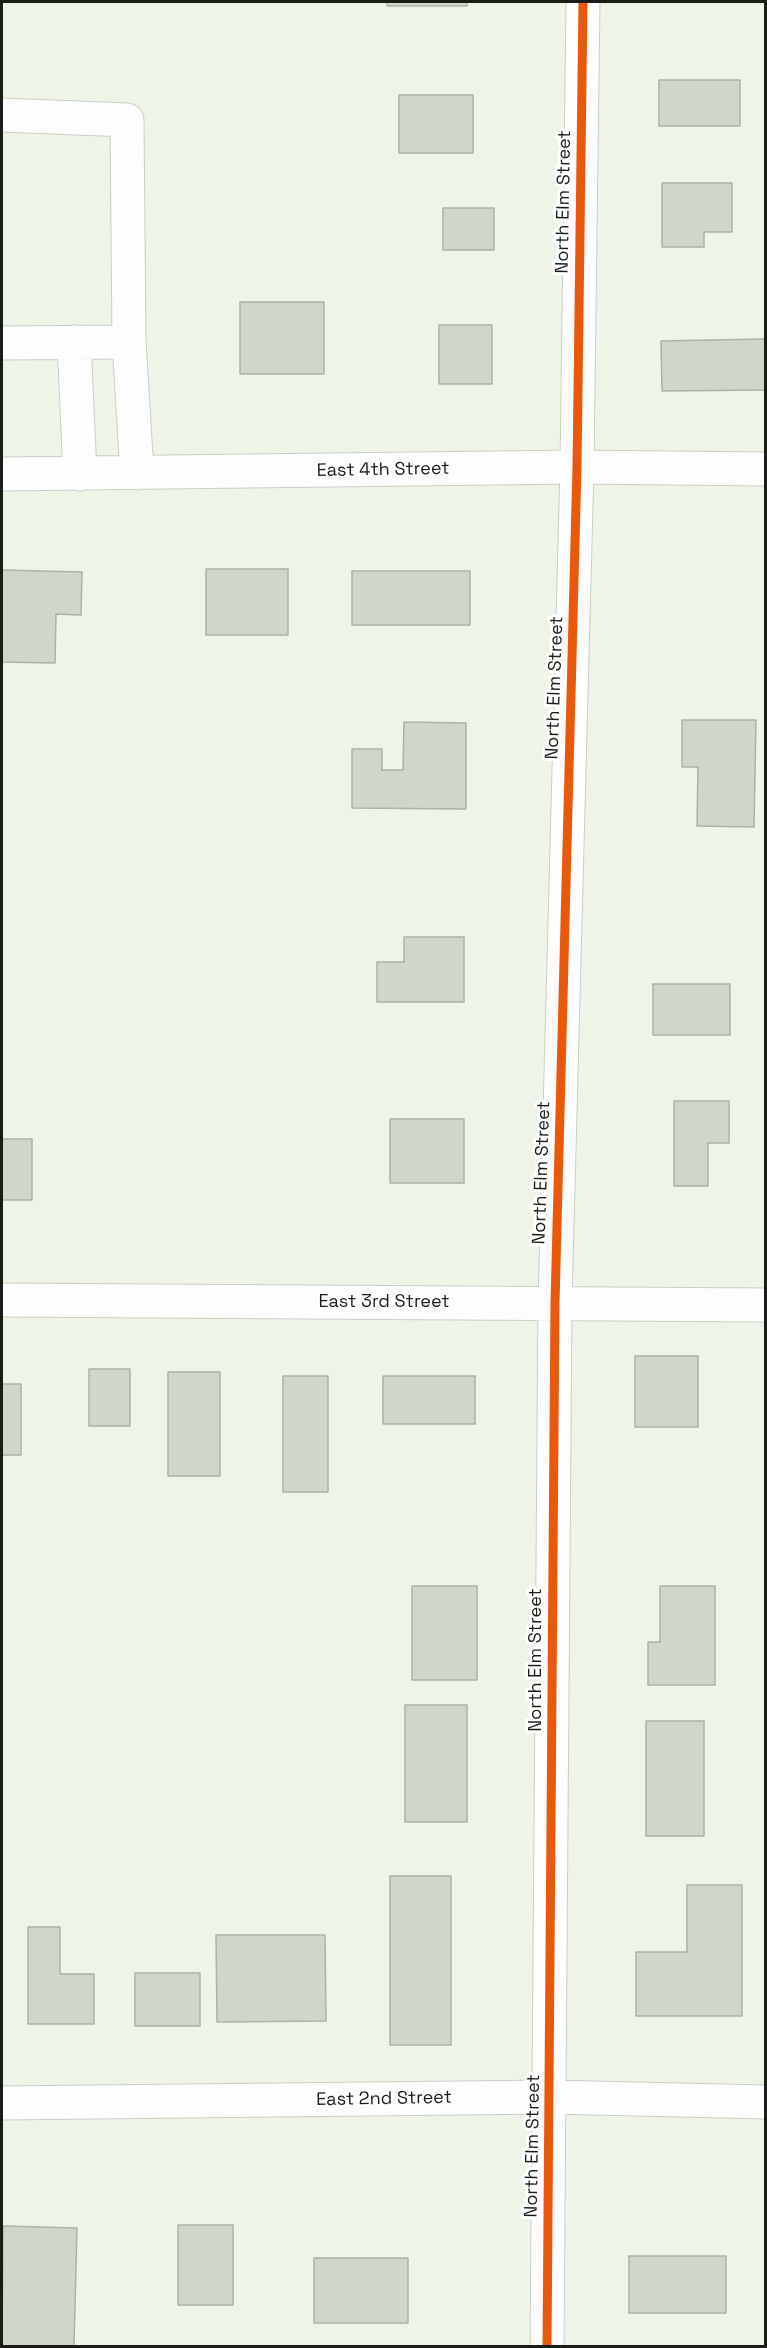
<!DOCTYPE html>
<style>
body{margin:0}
#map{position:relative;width:767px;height:2348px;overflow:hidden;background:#eef4e8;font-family:"Space Grotesk",sans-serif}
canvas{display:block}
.frame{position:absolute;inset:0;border:3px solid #191d16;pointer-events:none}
</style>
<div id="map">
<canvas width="767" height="2348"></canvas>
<div class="frame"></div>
</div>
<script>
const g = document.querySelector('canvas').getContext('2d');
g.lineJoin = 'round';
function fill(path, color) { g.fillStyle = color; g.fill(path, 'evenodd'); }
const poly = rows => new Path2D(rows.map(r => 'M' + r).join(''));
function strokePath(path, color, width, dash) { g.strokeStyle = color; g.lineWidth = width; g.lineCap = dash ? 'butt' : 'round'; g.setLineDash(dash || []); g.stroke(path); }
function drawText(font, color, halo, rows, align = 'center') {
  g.font = font + ' "Space Grotesk",sans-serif'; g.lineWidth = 6; g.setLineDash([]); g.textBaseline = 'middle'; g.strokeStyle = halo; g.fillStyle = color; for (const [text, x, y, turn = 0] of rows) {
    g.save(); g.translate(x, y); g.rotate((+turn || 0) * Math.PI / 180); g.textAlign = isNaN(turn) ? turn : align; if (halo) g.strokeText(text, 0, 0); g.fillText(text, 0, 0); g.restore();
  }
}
const building = poly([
 [387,2,467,2,467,6,387,6,387,2],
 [659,80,740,80,740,126,659,126,659,80],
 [399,95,473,95,473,153,399,153,399,95],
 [662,183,732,183,732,232,704,232,704,247,662,247,662,183],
 [443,208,494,208,494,250,443,250,443,208],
 [240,302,324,302,324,374,240,374,240,302],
 [439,325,492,325,492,384,439,384,439,325],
 [766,339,766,390,662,391,661,341,766,339],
 [206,569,288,569,288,635,206,635,206,569],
 [2,570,82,572,81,615,56,614,55,663,2,662,2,570],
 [352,571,470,571,470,625,352,625,352,571],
 [682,720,756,720,754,827,697,826,698,767,682,767,682,720],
 [404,722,466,723,466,809,352,808,352,749,382,749,382,770,403,770,404,722],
 [404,937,464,937,464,1002,377,1002,377,962,404,962,404,937],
 [653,984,730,984,730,1035,653,1035,653,984],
 [674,1101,729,1101,729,1143,708,1143,708,1186,674,1186,674,1101],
 [390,1119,464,1119,464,1183,390,1183,390,1119],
 [2,1139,32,1139,32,1200,2,1200,2,1139],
 [635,1356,698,1356,698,1427,635,1427,635,1356],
 [89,1369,130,1369,130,1426,89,1426,89,1369],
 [168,1372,220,1372,220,1476,168,1476,168,1372],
 [283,1376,328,1376,328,1492,283,1492,283,1376],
 [383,1376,475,1376,475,1424,383,1424,383,1376],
 [2,1384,21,1384,21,1455,2,1455,2,1384],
 [412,1586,477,1586,477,1680,412,1680,412,1586],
 [660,1586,715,1586,715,1685,648,1685,648,1642,660,1642,660,1586],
 [405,1705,467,1705,467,1822,405,1822,405,1705],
 [646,1721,704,1721,704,1836,646,1836,646,1721],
 [390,1876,451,1876,451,2045,390,2045,390,1876],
 [687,1885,742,1885,742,2016,636,2016,636,1952,687,1952,687,1885],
 [28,1927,60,1927,60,1974,94,1974,94,2024,28,2024,28,1927],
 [216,1935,325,1935,326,2021,217,2022,216,1935],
 [135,1973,200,1973,200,2026,135,2026,135,1973],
 [178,2225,233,2225,233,2305,178,2305,178,2225],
 [3,2226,77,2228,74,2346,2,2346,3,2226],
 [629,2256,726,2256,726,2313,629,2313,629,2256],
 [314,2258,408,2258,408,2323,314,2323,314,2258]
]);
fill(building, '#d1d6cd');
strokePath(building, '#adb1a8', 1.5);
const minor = poly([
 [2,115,127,120,129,342,2,343],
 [74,342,80,474],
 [129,342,137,473],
 [2,474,577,467,766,469],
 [2,1300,766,1305],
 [2,2103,550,2097,766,2102],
 [547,2346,555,1302,577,467,583,2]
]);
strokePath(minor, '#cacfc5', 35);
strokePath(minor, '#fcfdfc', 33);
strokePath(poly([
 [547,2346,555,1302,577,467,583,2]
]), '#e8590c', 9);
drawText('18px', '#191d16', '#fff', [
 ["North Elm Street",564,202,-89],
 ["East 4th Street",383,470,-1],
 ["North Elm Street",555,688,-88],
 ["North Elm Street",542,1173,-88],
 ["East 3rd Street",384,1302],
 ["North Elm Street",536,1660,-90],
 ["East 2nd Street",384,2099,-1],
 ["North Elm Street",533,2146,-89]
]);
</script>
